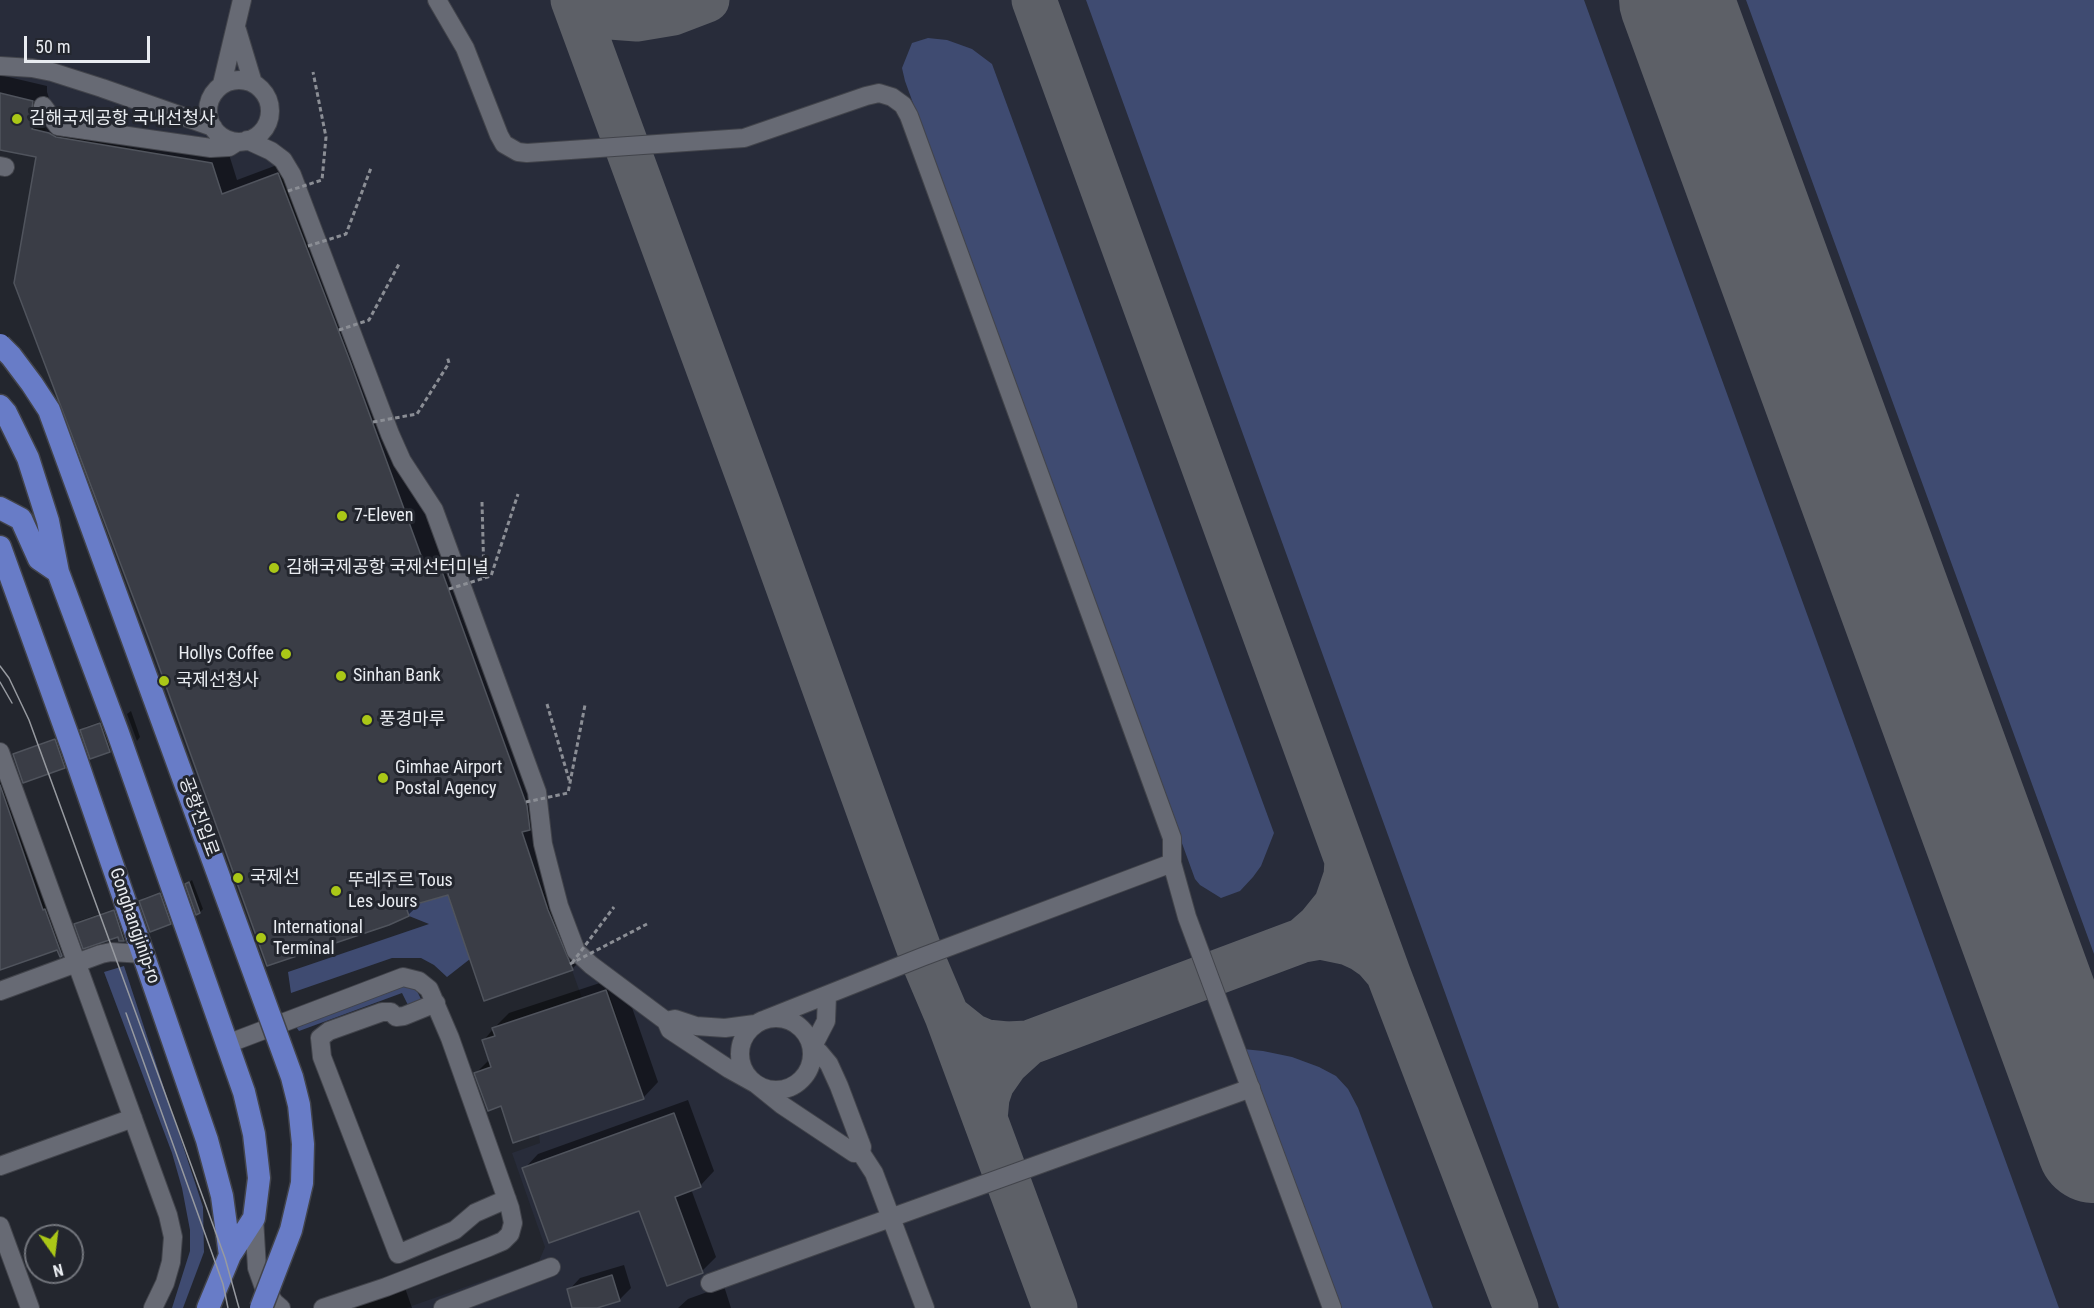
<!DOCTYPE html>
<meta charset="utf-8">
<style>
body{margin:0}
#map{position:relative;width:2094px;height:1308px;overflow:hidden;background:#23262e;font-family:"Roboto Condensed",sans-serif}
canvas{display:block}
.north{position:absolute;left:24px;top:1224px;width:60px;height:60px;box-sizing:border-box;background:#23262e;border:2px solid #72757c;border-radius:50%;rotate:166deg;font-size:16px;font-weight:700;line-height:24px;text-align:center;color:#e9ecf1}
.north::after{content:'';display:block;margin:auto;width:21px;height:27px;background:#aac717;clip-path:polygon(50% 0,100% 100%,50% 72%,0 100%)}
.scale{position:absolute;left:24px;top:36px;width:126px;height:27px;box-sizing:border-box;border:3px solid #e9ecf1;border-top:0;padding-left:8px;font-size:18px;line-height:21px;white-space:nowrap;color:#e9ecf1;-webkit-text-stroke:4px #23262e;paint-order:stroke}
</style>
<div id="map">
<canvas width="2094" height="1308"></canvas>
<div class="north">N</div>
<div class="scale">50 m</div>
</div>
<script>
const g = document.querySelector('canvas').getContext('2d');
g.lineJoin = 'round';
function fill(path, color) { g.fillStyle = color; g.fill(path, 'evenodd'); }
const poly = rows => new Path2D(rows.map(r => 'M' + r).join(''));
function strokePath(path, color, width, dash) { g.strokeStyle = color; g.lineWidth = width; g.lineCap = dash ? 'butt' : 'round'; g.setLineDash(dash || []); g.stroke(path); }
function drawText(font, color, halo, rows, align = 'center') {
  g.font = font + ' "Roboto Condensed","Noto Sans KR",sans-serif'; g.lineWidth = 6; g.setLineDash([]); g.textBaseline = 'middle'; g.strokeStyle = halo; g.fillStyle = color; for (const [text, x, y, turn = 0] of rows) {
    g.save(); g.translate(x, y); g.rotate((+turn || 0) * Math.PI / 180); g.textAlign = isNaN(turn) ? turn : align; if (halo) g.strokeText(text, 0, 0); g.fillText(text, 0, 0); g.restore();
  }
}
fill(poly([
 [0,0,2094,0,2094,1308,406,1308,539,1261,545,1247,512,1153,540,1143,539,1134,644,1099,608,990,582,998,522,832,535,828,440,566,426,569,281,173,222,194,212,163,46,132,37,102,0,93]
]), '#282c3a');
fill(poly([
 [1086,0,1584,0,2059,1308,1559,1308],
 [1746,0,2094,0,2094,954],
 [928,38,947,40,972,49,992,64,1274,833,1261,866,1253,877,1240,891,1221,898,1200,885,1195,879,905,81,902,68,912,43],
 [448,895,470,959,447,977,434,965,421,958,392,958,291,993,288,972,429,924,409,916,406,907],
 [124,966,203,1207,204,1252,183,1308,172,1308,190,1251,190,1230,182,1188,172,1153,104,972],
 [397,985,410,985,417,991,422,1001,409,1007,402,993,299,1031,294,1024],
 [1243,1049,1263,1051,1292,1057,1319,1067,1336,1076,1348,1089,1358,1108,1433,1308,1339,1308]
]), '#3f4b71');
fill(poly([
 [0,75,47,86,47,92,49,98,46,115,227,148,237,180,293,159,545,813,563,894,587,954,572,969,449,893,423,901,408,915,38,155,0,149],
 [131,711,140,737,137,741,127,714],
 [103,721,113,747,109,750,82,731,85,727],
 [58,737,67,764,64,767,15,755,18,752],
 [0,755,74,942,61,955,58,948,0,969],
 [192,880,203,909,200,912,187,884],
 [163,891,173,920,170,923,141,901,144,898],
 [117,908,127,937,124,940,120,940,119,935,76,925,79,921],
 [621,976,658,1082,643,1098,502,1104,476,1073,490,1059,484,1040,494,1028,509,1013],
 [688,1100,714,1171,700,1186,691,1189,716,1257,702,1271,640,1209,524,1169,538,1154],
 [624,1265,631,1288,619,1300,592,1308,574,1308,569,1290,580,1278],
 [404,1285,412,1308,342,1308],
 [724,1286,731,1308,678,1308,688,1299]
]), '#0007');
strokePath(poly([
 [573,0,759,506,885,856,922,957,947,1016,1055,1308],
 [578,0,592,10,610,17,637,19,673,13,707,0],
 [1034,0,1388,973,1516,1308],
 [1347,861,1346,876,1336,905,1319,926,1303,940,1320,937,1349,943,1362,949,1375,958,1388,973],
 [947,1016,972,1036,986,1042,1007,1044,1028,1043,1006,1063,992,1083,987,1098,985,1119],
 [1028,1043,1303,940]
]), '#5d6067', 45);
strokePath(poly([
 [1676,0,2094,1146]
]), '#5d6067', 114);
const building = poly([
 [0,93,33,101,32,108,35,114,32,129,49,133,56,137,212,163,222,194,278,173,350,361,426,569,440,566,527,806,530,830,522,832,548,910,573,970,484,1001,448,895,406,907,409,916,389,925,267,966,149,639,14,283,36,157,0,150,0,93],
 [100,723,110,752,90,759,80,730,100,723],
 [55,739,65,768,23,783,13,754,55,739],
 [0,785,43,910,45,909,62,956,60,957,57,950,0,970,0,785],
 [189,882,200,913,196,915,185,884,189,882],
 [160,893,171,924,150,932,139,901,160,893],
 [114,910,124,941,119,941,118,937,83,949,74,924,114,910],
 [606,990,644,1099,513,1143,501,1106,488,1111,474,1073,491,1067,482,1040,495,1036,492,1028,606,990],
 [674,1113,701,1187,675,1197,703,1273,667,1286,639,1211,549,1243,522,1168,674,1113],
 [612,1275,620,1301,597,1308,572,1308,567,1289,612,1275]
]);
fill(building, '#3a3d46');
strokePath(building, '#50545d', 1.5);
const minor = poly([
 [437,0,465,48,499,135,504,144,518,152,527,153,744,138,866,96,879,93,892,97,903,105,909,116,1172,838,1172,863,1187,917,1332,1308],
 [237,30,253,83],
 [0,66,32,68,52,72,102,88,213,127],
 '208 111a31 31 0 1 1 62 0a31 31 0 1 1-62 0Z',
 [222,84,242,0],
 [43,106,58,126,211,148,229,147,237,142],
 [247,140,271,151,283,160,292,175,390,434,402,461,434,510,537,792,543,844,559,906,576,951,591,965,666,1021,670,1030,729,1069,756,1084,782,1105,854,1153,861,1153],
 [0,166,5,167],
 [0,752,168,1215,173,1237,171,1262,165,1283,153,1308],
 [0,991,101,954,111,952,144,954],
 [827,996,826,1021,812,1048,819,1052,829,1064,839,1086,862,1147,861,1153,874,1173,925,1308],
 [436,1003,404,1016,396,1017,391,1012,382,1012,329,1031,320,1038,322,1057,398,1254,455,1230,475,1213,507,1199],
 '740 1054a36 36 0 1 1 72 0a36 36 0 1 1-72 0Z',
 [766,1019,922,957,1172,863],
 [666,1021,675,1019,696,1026,725,1028,755,1024],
 [227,1044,403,977,419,981,429,989,450,1038,510,1208,513,1223,510,1234,503,1241,489,1247,386,1287,323,1308],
 [0,1166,133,1118],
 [254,1218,257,1268,263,1285,274,1302,281,1308],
 [0,1226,30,1308],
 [710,1283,1251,1088],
 [443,1308,551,1267]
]);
const major = poly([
 [0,406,6,413,28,458,48,521,58,572,118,733,244,1092,254,1134,259,1178,254,1218,230,1255],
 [0,508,21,519,39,559,58,572],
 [0,547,73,750,207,1140,222,1196,230,1255,208,1308]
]);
strokePath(minor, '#42444b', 20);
strokePath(major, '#42444b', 25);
strokePath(poly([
 [482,502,484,578],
 [547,704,570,783]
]), '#8b8e95', 3, [4.5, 3]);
strokePath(minor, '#676a74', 18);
strokePath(major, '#687cc7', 22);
strokePath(poly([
 [0,666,9,678,29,720,225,1258,239,1308],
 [0,682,12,703],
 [126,1013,223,1284,228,1308]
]), '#979aa0', 1.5);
const majorBridge = poly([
 [0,345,11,356,32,384,49,410,292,1077,299,1105,303,1144,302,1183,291,1230,261,1308]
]);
strokePath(majorBridge, '#42444b', 25, []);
strokePath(poly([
 [288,191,322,180,326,137,313,72],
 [308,246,346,234,371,168],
 [339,330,369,320,399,264],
 [373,422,417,414,449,363,447,356],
 [449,589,491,576,518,494],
 [526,802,568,793,585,705],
 [572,963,614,907],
 [570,964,647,924]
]), '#8b8e95', 3, [4.5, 3]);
strokePath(majorBridge, '#687cc7', 22);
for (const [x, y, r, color] of [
 [17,119,6,"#aac717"],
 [342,516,6,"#aac717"],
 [274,568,6,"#aac717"],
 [286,654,6,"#aac717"],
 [341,676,6,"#aac717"],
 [164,681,6,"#aac717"],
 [367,720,6,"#aac717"],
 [383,778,6,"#aac717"],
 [238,878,6,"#aac717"],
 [336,891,6,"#aac717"],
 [261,938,6,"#aac717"]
]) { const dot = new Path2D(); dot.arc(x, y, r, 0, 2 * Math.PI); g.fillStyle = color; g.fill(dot); strokePath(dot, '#23262e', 2); }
drawText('18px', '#e9ecf1', '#23262e', [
 ["김해국제공항 국내선청사",29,119],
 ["7-Eleven",354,516],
 ["김해국제공항 국제선터미널",286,568],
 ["Hollys Coffee",274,654,"right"],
 ["Sinhan Bank",353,676],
 ["국제선청사",176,681],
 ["풍경마루",379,720],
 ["Gimhae Airport",395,768],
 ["Postal Agency",395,789],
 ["국제선",250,878],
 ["뚜레주르 Tous",348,881],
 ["Les Jours",348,902],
 ["International",273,928],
 ["Terminal",273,949]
], 'left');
drawText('18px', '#e9ecf1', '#23262e', [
 ["공항진입로",198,817,70],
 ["Gonghangjinip-ro",134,926,71]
]);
</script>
